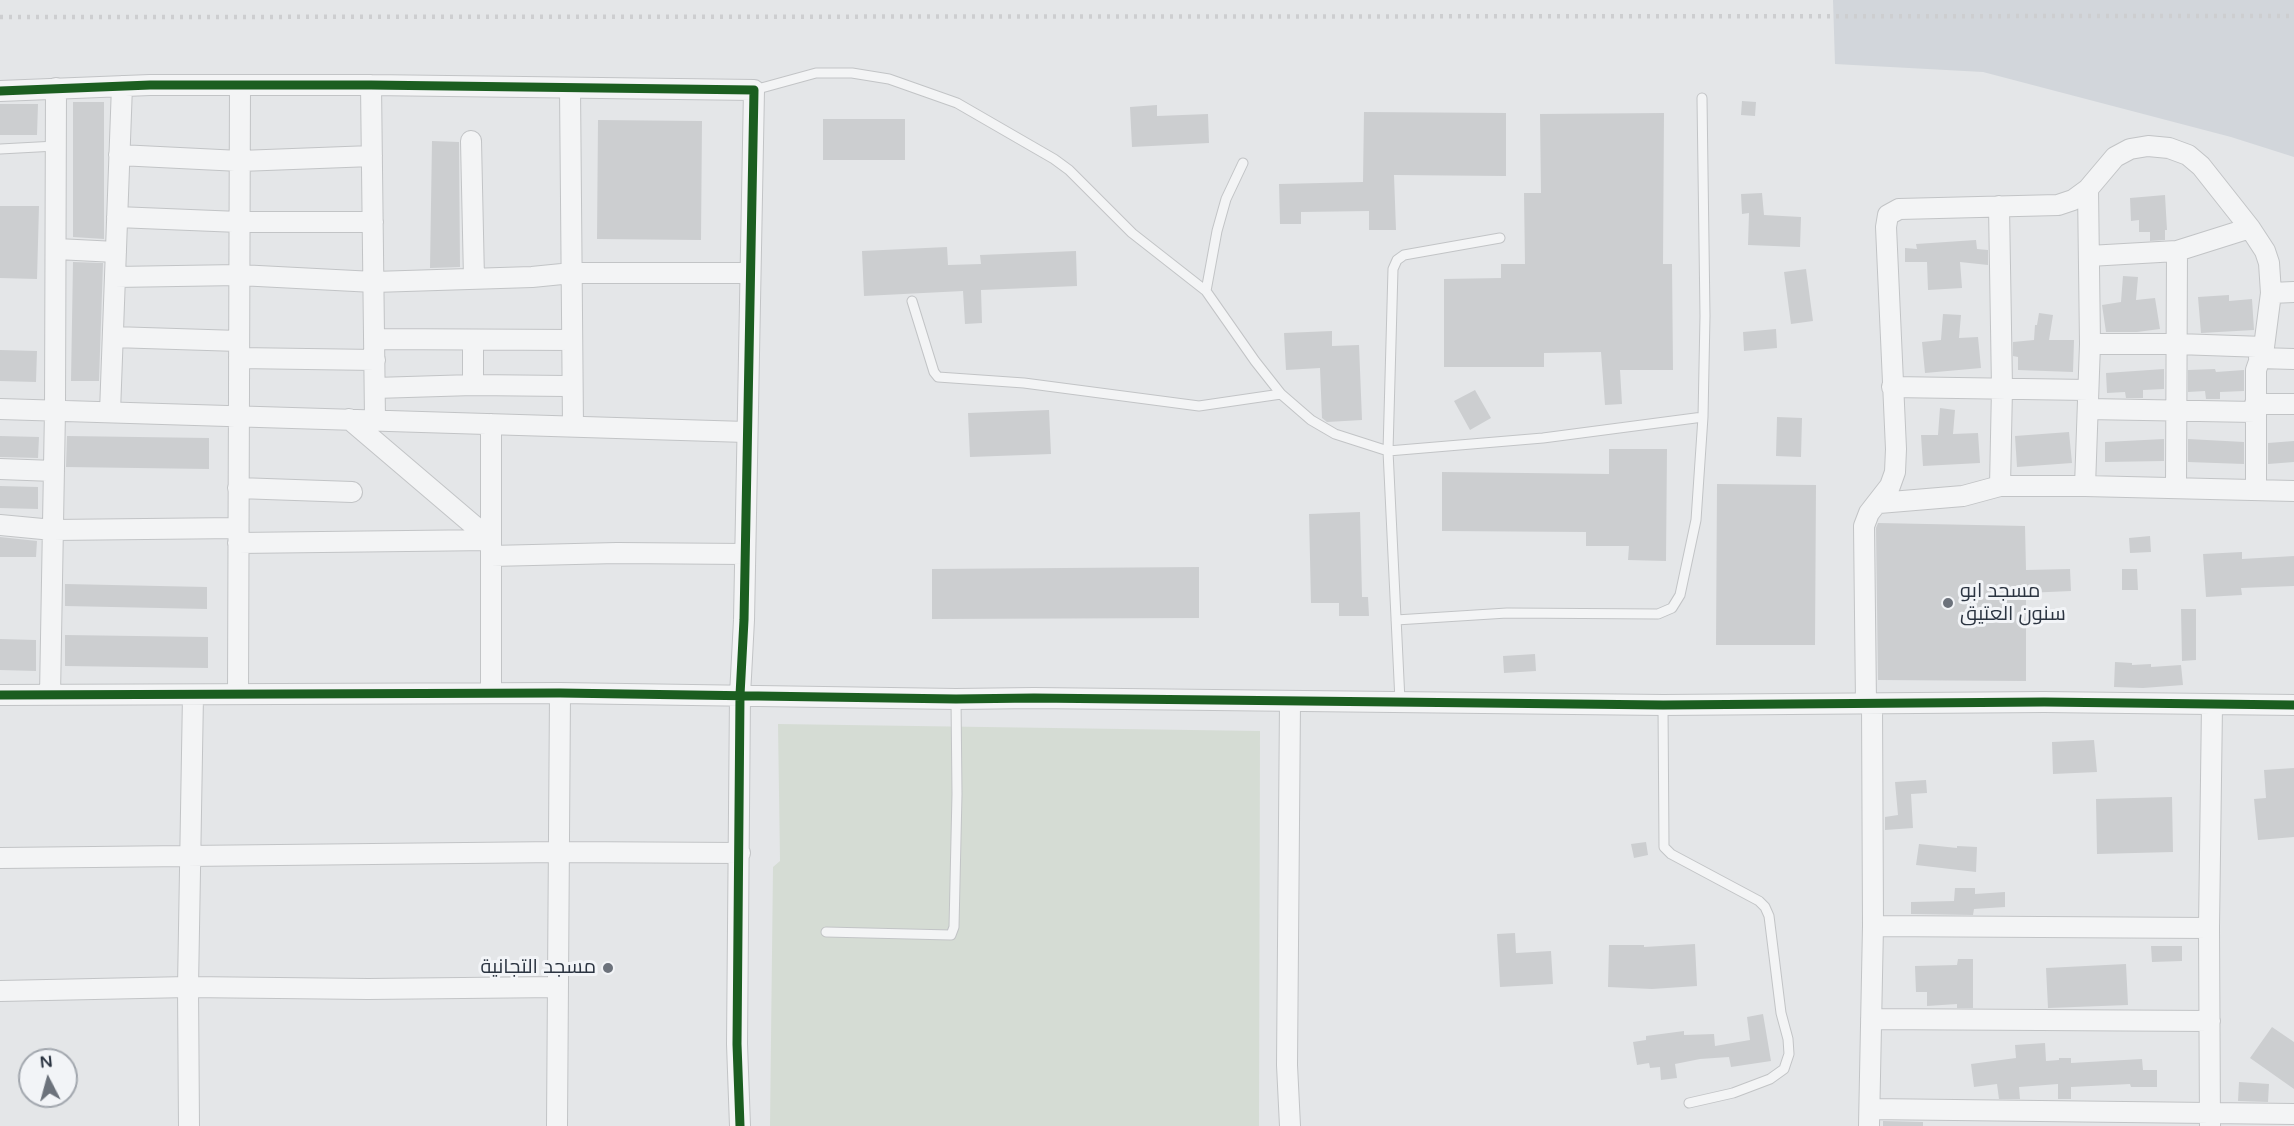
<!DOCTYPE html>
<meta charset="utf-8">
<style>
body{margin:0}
#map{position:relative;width:2294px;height:1126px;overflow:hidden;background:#e4e6e8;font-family:"Varela Round",sans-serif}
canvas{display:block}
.north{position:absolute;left:18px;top:1048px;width:60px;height:60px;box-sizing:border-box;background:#f2f4f7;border:2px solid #a2a7ae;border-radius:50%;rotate:354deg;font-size:16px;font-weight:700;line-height:24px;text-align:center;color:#2b3441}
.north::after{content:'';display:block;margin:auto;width:21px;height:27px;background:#6c727b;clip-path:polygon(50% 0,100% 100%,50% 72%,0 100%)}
</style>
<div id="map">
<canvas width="2294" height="1126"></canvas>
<div class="north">N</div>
</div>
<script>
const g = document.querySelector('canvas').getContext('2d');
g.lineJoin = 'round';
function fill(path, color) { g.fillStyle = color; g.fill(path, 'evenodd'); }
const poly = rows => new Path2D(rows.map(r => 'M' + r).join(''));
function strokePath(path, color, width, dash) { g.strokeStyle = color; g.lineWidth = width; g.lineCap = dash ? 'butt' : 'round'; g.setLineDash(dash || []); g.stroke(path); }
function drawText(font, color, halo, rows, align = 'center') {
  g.font = font + ' "Varela Round",Cairo,sans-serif'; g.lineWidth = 6; g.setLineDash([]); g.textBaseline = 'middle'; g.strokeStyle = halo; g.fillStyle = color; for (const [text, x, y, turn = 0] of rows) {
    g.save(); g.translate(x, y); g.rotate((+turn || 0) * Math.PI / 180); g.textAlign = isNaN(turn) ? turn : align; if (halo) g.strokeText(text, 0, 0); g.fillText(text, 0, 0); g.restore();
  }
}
fill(poly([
 [1833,0,2294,0,2294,157,2231,137,1983,72,1835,64]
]), '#d2d6db');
fill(poly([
 [778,724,1260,731,1259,1126,770,1126,773,867,780,861]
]), '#d5dcd4');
fill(poly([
 [1742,101,1756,102,1755,116,1741,115],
 [73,102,104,102,104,239,73,237],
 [0,104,38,104,37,135,0,135],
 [1157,105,1157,116,1208,114,1209,143,1132,147,1130,107],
 [1364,112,1506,113,1506,176,1394,175,1396,230,1369,230,1369,211,1301,212,1301,224,1280,224,1279,184,1363,182],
 [1664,113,1663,264,1672,264,1673,370,1620,370,1622,404,1605,405,1601,352,1544,353,1544,367,1444,367,1444,279,1501,278,1501,264,1525,264,1524,193,1541,193,1540,114],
 [823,119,905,119,905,160,823,160],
 [598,120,702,121,701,240,597,239],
 [432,141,459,142,460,267,430,268],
 [1762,193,1764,215,1801,217,1800,247,1748,245,1749,213,1742,214,1741,194],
 [2165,195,2167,230,2165,230,2165,240,2150,241,2150,232,2139,232,2139,220,2131,221,2130,198],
 [0,206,39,206,37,279,0,278],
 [1976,240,1977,249,1988,250,1988,265,1960,262,1962,288,1928,290,1927,262,1905,262,1905,248,1917,249,1916,244],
 [947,247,948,265,981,264,980,255,1076,251,1077,286,981,290,982,323,965,324,963,291,864,296,862,251],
 [73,262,103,263,99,381,71,381],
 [1806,269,1813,321,1791,324,1784,272],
 [2123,276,2138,277,2136,300,2155,298,2160,329,2137,332,2106,332,2102,305,2121,302],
 [2229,295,2229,301,2252,299,2254,330,2201,333,2198,297],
 [2039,313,2053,315,2049,340,2074,340,2073,372,2018,370,2018,357,2013,356,2013,342,2034,340,2035,325,2037,325],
 [1943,314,1961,315,1959,338,1978,337,1981,368,1925,373,1922,342,1941,340],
 [1776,329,1777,348,1744,351,1743,332],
 [1332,331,1332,346,1359,345,1362,420,1327,422,1322,418,1320,368,1286,370,1284,333],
 [0,350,37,351,36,382,0,381],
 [2164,369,2164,389,2143,390,2143,398,2126,398,2125,392,2107,393,2106,373],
 [2215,369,2216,372,2244,370,2244,391,2220,392,2220,399,2206,399,2205,391,2188,392,2188,370],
 [1475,390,1491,418,1470,430,1454,401],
 [1940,408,1955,410,1953,434,1978,433,1980,463,1923,466,1921,435,1938,435],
 [1049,410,1051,454,970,457,968,413],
 [1777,417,1802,418,1801,457,1776,456],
 [2069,432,2072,463,2017,467,2015,436],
 [0,436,39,437,38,458,0,457],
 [67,436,209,438,209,469,66,467],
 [2164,439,2164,461,2105,462,2105,442],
 [2188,439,2244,442,2244,464,2188,462],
 [2294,441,2294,462,2268,464,2268,443],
 [1609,449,1667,449,1666,561,1628,560,1629,546,1586,546,1586,532,1442,531,1442,472,1609,474],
 [1717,484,1816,485,1815,645,1716,645],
 [0,486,38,487,38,509,0,508],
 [1360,512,1362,597,1368,597,1369,616,1339,616,1339,603,1311,603,1309,514],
 [1878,523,2025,526,2026,570,2070,569,2071,591,2026,593,2026,681,1878,680,1876,528],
 [2150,536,2151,552,2130,553,2129,538],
 [0,537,37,541,36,557,0,557],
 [2242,552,2242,559,2294,556,2294,586,2241,588,2242,595,2206,597,2203,554],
 [1199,567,1199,618,932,619,932,569],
 [2122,569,2137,569,2138,590,2122,590],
 [65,584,207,587,207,609,65,606],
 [2181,609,2196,609,2196,660,2182,661],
 [65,635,208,637,208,668,65,666],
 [0,639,36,640,36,671,0,670],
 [1535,654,1536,671,1504,673,1503,656],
 [2115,662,2132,663,2132,665,2151,664,2151,667,2181,665,2183,685,2143,688,2114,687],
 [2094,740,2097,772,2053,774,2052,742],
 [2294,768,2294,837,2258,840,2254,799,2266,798,2264,770],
 [1926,780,1927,793,1911,794,1913,828,1885,830,1885,817,1898,815,1895,782],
 [2172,797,2173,852,2097,854,2096,799],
 [1646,842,1648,855,1634,858,1631,844],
 [1919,844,1957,848,1957,846,1977,847,1976,872,1916,865],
 [1955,888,1975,888,1975,894,2005,892,2005,907,1974,909,1973,915,1911,914,1911,902,1954,901],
 [1515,933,1516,953,1551,951,1553,984,1500,987,1497,934],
 [1695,944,1697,986,1652,989,1608,987,1609,945,1644,945,1644,947],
 [2151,946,2182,946,2182,961,2152,962],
 [1958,959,1973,959,1973,1008,1957,1008,1957,1004,1927,1006,1927,992,1916,992,1915,966,1957,965],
 [2126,964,2128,1005,2048,1008,2046,968],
 [1763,1014,1771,1061,1731,1067,1729,1057,1700,1059,1675,1064,1677,1078,1661,1080,1660,1067,1650,1068,1649,1063,1637,1065,1633,1042,1646,1040,1646,1036,1684,1031,1684,1035,1714,1034,1715,1046,1750,1040,1747,1017],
 [2272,1027,2294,1042,2294,1089,2250,1058],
 [2045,1043,2046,1061,2059,1060,2059,1058,2071,1058,2071,1063,2142,1059,2143,1070,2157,1070,2157,1087,2131,1087,2130,1084,2071,1087,2071,1099,2058,1099,2058,1084,2019,1087,2020,1099,1999,1099,1997,1084,1974,1087,1971,1064,2016,1058,2015,1045],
 [2239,1082,2269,1084,2268,1102,2238,1101],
 [1883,1121,1923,1122,1923,1126,1883,1126]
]), '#ccced0');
const service = poly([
 [754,90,816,73,852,73,889,79,957,103,1054,159,1069,170,1132,233,1206,291,1255,361,1281,394,1311,420,1335,434,1388,451,1543,438,1703,417],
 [0,149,56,146],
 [1206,291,1217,231,1226,199,1243,163],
 [912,301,934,372,938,377,1024,383,1199,406,1281,394],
 [1396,620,1507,613,1658,614,1672,608,1680,595,1696,520,1703,417,1705,316,1702,98],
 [1400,701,1388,451,1393,269,1397,260,1404,255,1500,238],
 [1663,705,1664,847,1671,854,1759,901,1765,907,1769,916,1781,1013,1788,1039,1789,1054,1784,1069,1770,1079,1733,1093,1689,1103],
 [826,932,951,935,954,927,957,794,956,699]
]);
const minor = poly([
 [371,85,375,419],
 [570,88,573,426],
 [0,91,150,85,371,85,754,90,744,620,740,695,737,1044,740,1126],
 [471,141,474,279],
 [119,155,240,161,372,156],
 [1999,206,2002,388,2000,486],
 [117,217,239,222,373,222],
 [57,249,116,252],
 [2089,256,2177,251,2250,228],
 [115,277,239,275,374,282,532,277,572,273,750,273],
 [2271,293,2294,292],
 [113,337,239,341],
 [374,339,572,340],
 [2090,344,2177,344,2264,347],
 [239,358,375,360],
 [2259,358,2294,359],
 [473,385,566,386],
 [1892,387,2088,390],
 [375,388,473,385,473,340],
 [2255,404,2294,404],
 [0,409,746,432],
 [2088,409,2255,412],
 [110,412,122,86],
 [349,419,491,540],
 [0,469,54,471],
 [2085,486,2090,344,2088,189],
 [2176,487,2177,251],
 [238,488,352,492],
 [1879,503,1963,496,2000,486,2085,486,2294,491],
 [0,525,53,530,238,528],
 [238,543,491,540],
 [491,556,617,553,745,554],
 [491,692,491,424],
 [238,694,240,86],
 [0,695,560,693,956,699,1034,698,1663,705,2044,702,2294,705],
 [50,695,55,410,56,88],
 [1866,703,1864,526,1869,513,1890,486,1895,472,1896,449,1886,227,1888,215,1899,209,2058,205,2073,200,2088,189,2115,157,2130,149,2148,146,2169,148,2188,155,2201,166,2250,228,2265,251,2269,263,2271,293,2264,347,2256,370,2256,490],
 [0,858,559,852,740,853],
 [1873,926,2209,928],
 [0,991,188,987,368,989,558,987],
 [1871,1019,2210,1021],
 [1870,1109,2294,1114],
 [189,1126,188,987,193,695],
 [557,1126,560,693],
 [1290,1126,1287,1065,1290,702],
 [1869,1126,1873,926,1872,703],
 [2210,1126,2209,928,2212,705]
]);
strokePath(service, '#c2c4c6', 11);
strokePath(minor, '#c2c4c6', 22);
strokePath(service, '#f3f4f5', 9);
strokePath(minor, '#f3f4f5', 20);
strokePath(poly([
 [0,17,2294,16]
]), '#cdced0', 4.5, [3, 6]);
strokePath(poly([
 [0,91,150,85,371,85,754,90,744,620,740,695,737,1044,740,1126],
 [0,695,560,693,956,699,1034,698,1663,705,2044,702,2294,705]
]), '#1b5e20', 9);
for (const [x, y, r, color] of [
 [1948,603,6,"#6c727b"],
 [608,968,6,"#6c727b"]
]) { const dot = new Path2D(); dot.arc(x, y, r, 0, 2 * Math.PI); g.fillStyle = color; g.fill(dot); strokePath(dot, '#f2f4f7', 2); }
drawText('20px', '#2b3441', '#f2f4f7', [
 ["مسجد ابو",1960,592],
 ["سنون العتيق",1960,615],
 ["مسجد التجانية",596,968,"right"]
], 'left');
</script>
